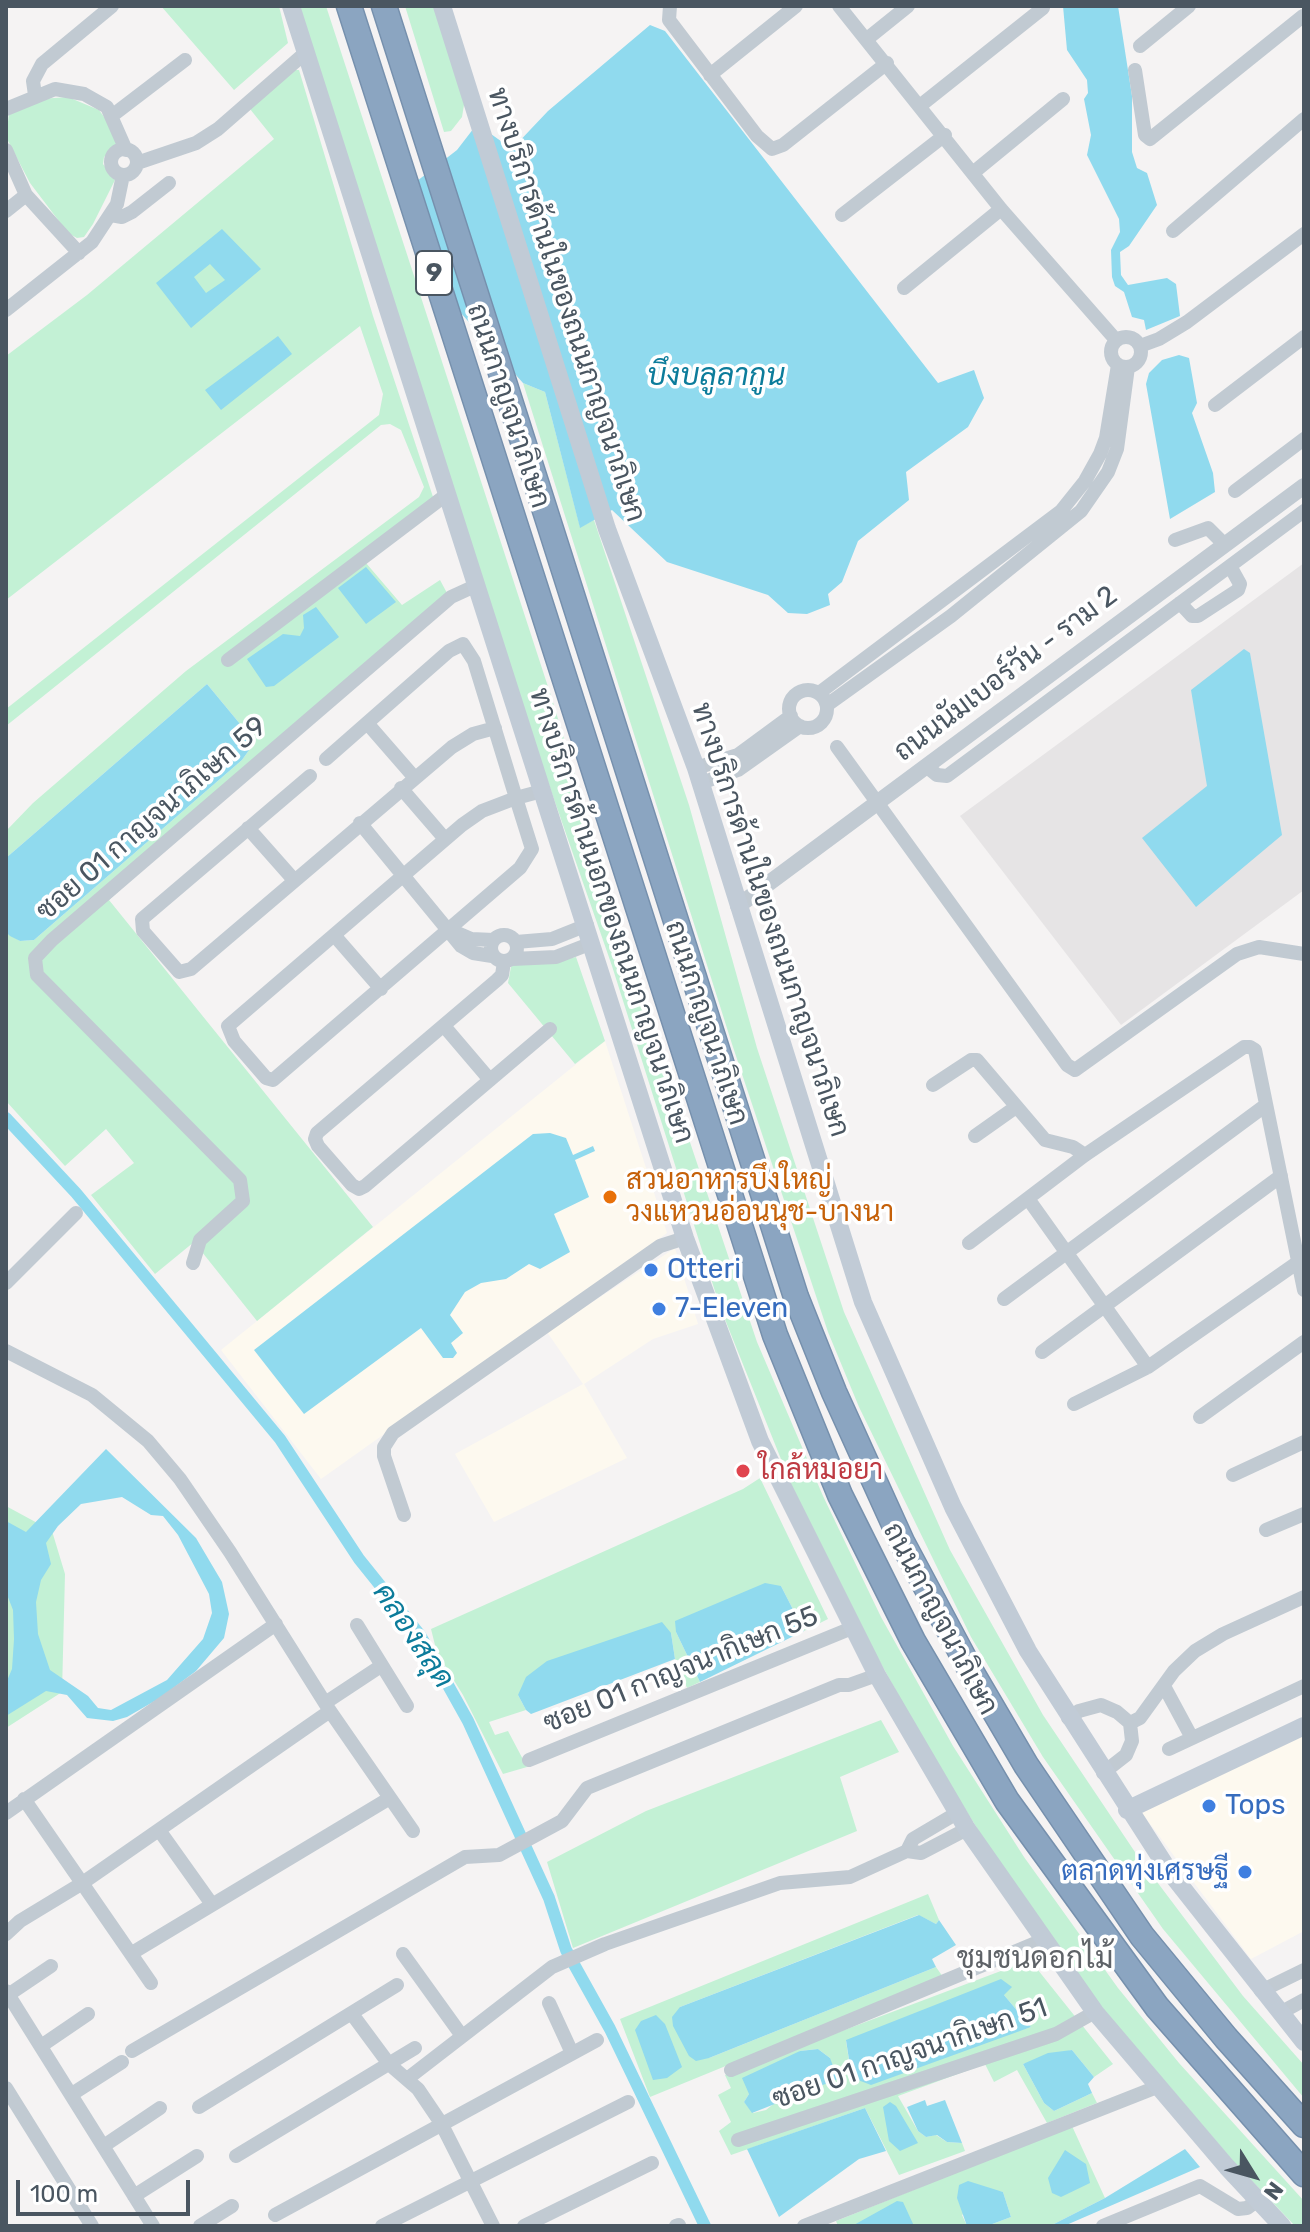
<!DOCTYPE html>
<meta charset="utf-8">
<style>
body{margin:0}
#map{position:relative;width:1310px;height:2232px;overflow:hidden;background:#f5f3f3;font-family:Rubik,sans-serif}
canvas{display:block}
.frame{position:absolute;inset:0;border:8px solid #4a5661;pointer-events:none}
.north{position:absolute;left:1214px;top:2136px;width:80px;height:80px;-webkit-text-stroke:6px #fff;paint-order:stroke;rotate:127deg;font-size:22px;font-weight:700;line-height:32px;text-align:center;color:#4a5661}
.north::after{content:'';display:block;margin:auto;width:28px;height:36px;background:#4a5661;clip-path:polygon(50% 0,100% 100%,50% 72%,0 100%)}
.scale{position:absolute;left:16px;top:2180px;width:174px;height:36px;box-sizing:border-box;border:4px solid #4a5661;border-top:0;padding-left:10px;font-size:24px;line-height:28px;white-space:nowrap;color:#4a5661;-webkit-text-stroke:6px #fff;paint-order:stroke}
</style>
<div id="map">
<canvas width="1310" height="2232"></canvas>
<div class="frame"></div>
<div class="north">N</div>
<div class="scale">100 m</div>
</div>
<script>
const g = document.querySelector('canvas').getContext('2d');
g.lineJoin = 'round';
function fill(path, color) { g.fillStyle = color; g.fill(path, 'evenodd'); }
const poly = rows => new Path2D(rows.map(r => 'M' + r).join(''));
function strokePath(path, color, width, dash) { g.strokeStyle = color; g.lineWidth = width; g.lineCap = dash ? 'butt' : 'round'; g.setLineDash(dash || []); g.stroke(path); }
function drawText(font, color, halo, rows, align = 'center') {
  g.font = font + ' Rubik,Sarabun,sans-serif'; g.lineWidth = 7; g.setLineDash([]); g.textBaseline = 'middle'; g.strokeStyle = halo; g.fillStyle = color; for (const [text, x, y, turn = 0] of rows) {
    g.save(); g.translate(x, y); g.rotate((+turn || 0) * Math.PI / 180); g.textAlign = isNaN(turn) ? turn : align; if (halo) g.strokeText(text, 0, 0); g.fillText(text, 0, 0); g.restore();
  }
}
fill(poly([
 [605,1041,667,1233,321,1479,221,1350],
 [675,1248,698,1324,653,1339,584,1384,627,1458,494,1522,455,1454,583,1384,547,1332],
 [1304,1733,1304,1931,1251,1959,1142,1813]
]), '#fdf9ef');
fill(poly([
 [1304,563,1304,890,1121,1025,960,816]
]), '#e6e4e5');
fill(poly([
 [161,6,279,6,288,43,234,90],
 [297,6,326,6,552,699,649,1020,757,1342,823,1496,881,1617,953,1746,1024,1857,1118,1988,1179,2063,1304,2201,1304,2226,1295,2226,1234,2162,1100,2005,995,1857,931,1754,843,1595,795,1494,720,1307,612,966,499,641],
 [405,6,435,6,465,99,462,117,451,131,444,132],
 [294,70,299,70,373,316,437,509,366,563,402,605,440,580,447,593,109,900,373,1227,257,1321,194,1242,155,1274,91,1195,134,1163,106,1129,65,1166,6,1101,6,932,20,941,34,940,242,760,252,746,250,736,207,684,6,858,6,831,33,803,186,671,419,497,424,487,401,430,390,424,381,425,6,726,6,709,379,415,383,394,360,326,6,600,6,356,87,295,274,139,250,109],
 [68,97,99,110,110,125,118,146,104,157,103,164,115,180,93,224,84,237,77,238,68,233,30,183,6,137,9,114,40,99],
 [523,383,545,392,580,527,594,520,689,805,757,1048,844,1312,950,1550,1043,1715,1139,1858,1243,1996,1304,2065,1304,2098,1163,1929,1043,1757,971,1637,859,1407,828,1332,732,1044],
 [576,957,605,1041,575,1064,508,983,511,967,517,963,550,963],
 [760,1478,828,1619,804,1631,781,1586,676,1632,700,1682,687,1688,675,1659,671,1633,518,1695,526,1710,489,1722,495,1735,508,1731,527,1767,503,1774,463,1695,437,1653,431,1629,743,1489],
 [6,1506,52,1531,65,1574,62,1692,6,1728],
 [881,1720,899,1752,840,1777,857,1831,573,1948,547,1862,646,1811],
 [928,1894,939,1920,936,1924,918,1915,680,2007,709,2058,936,1967,943,1977,650,2097,620,2019],
 [1030,1960,1113,2064,1094,2077,1072,2050,1023,2064,1044,2103,1054,2111,1092,2093,1097,2103,1047,2123,1017,2070,994,2082,985,2064,898,2096,918,2131,926,2137,936,2135,947,2142,962,2143,965,2151,899,2175,865,2108,731,2155,719,2131,731,2122,718,2095,731,2088,725,2075],
 [1004,1995,1031,2027,858,2080,850,2067,846,2041],
 [818,2049,830,2058,766,2110,753,2113,744,2102,749,2094,800,2051],
 [1072,2126,1105,2198,1050,2226,987,2226,1011,2217,1003,2192,991,2190,962,2215,967,2226,838,2226,836,2221]
]), '#c3f1d5');
fill(poly([
 [1063,6,1118,6,1132,96,1132,152,1137,168,1147,173,1157,205,1129,246,1120,252,1121,275,1128,285,1167,278,1176,284,1180,316,1146,330,1144,320,1132,317,1124,292,1115,286,1112,277,1111,250,1120,232,1119,219,1087,155,1091,135,1084,99,1088,93,1087,80,1067,50],
 [650,25,665,31,938,383,974,370,984,398,968,427,906,472,909,500,858,541,842,582,828,594,830,605,807,614,788,613,768,595,667,562,612,510,580,528,545,392,523,383,420,267,399,195,457,150,477,124,512,149,548,111],
 [222,229,261,269,191,328,156,283],
 [210,264,225,280,206,293,194,277],
 [278,336,292,354,221,410,205,390],
 [1179,355,1189,358,1197,403,1192,413,1213,473,1215,492,1170,519,1146,384,1149,373,1162,360],
 [366,567,396,602,366,624,338,588],
 [316,607,339,637,274,686,266,687,247,659,283,634,300,636,304,628,303,615],
 [1244,649,1250,653,1282,835,1196,907,1142,838,1207,786,1191,690],
 [207,684,250,736,252,746,242,760,34,940,20,941,10,936,6,932,6,858],
 [550,1133,566,1138,573,1155,593,1146,595,1151,575,1160,589,1197,554,1214,570,1252,540,1269,529,1264,506,1279,481,1283,465,1292,450,1315,463,1333,451,1343,457,1353,453,1358,443,1358,421,1328,304,1414,254,1350,533,1134],
 [106,1449,196,1538,222,1582,229,1614,224,1638,196,1671,160,1698,127,1717,113,1721,87,1718,67,1695,46,1691,6,1716,6,1683,12,1669,14,1639,13,1610,6,1592,6,1521,26,1532],
 [122,1497,151,1515,163,1516,178,1535,209,1594,212,1613,203,1639,167,1680,111,1710,98,1708,88,1696,50,1670,38,1634,36,1602,41,1580,51,1564,46,1543,58,1526,81,1504],
 [765,1583,781,1586,804,1631,700,1682,676,1632,675,1621],
 [662,1622,671,1633,675,1659,531,1714,526,1710,518,1695,526,1677,547,1661],
 [919,1915,936,1924,939,1920,956,1945,932,1959,936,1967,709,2058,696,2061,689,2056,673,2026,672,2017,680,2007],
 [1001,1979,1012,1987,1004,1995,1031,2027,871,2085,858,2080,850,2066,846,2040],
 [656,2015,665,2024,682,2067,667,2078,653,2080,635,2030,641,2021],
 [818,2049,830,2058,838,2079,752,2113,744,2102,749,2094,742,2078,800,2051],
 [1072,2050,1094,2077,1088,2084,1092,2093,1054,2111,1044,2103,1023,2064,1048,2053],
 [925,2100,927,2106,945,2100,962,2143,947,2142,937,2135,926,2137,918,2131,907,2107],
 [890,2102,896,2106,918,2143,900,2151,889,2141,883,2107],
 [865,2108,886,2151,859,2159,779,2217,747,2149],
 [1185,2149,1200,2167,1064,2226,1050,2226,1105,2198],
 [1065,2150,1086,2164,1090,2183,1061,2197,1052,2193,1048,2178],
 [968,2181,1003,2192,1011,2217,987,2226,967,2226,957,2198,959,2185],
 [897,2201,903,2202,914,2226,852,2226]
]), '#90daee');
strokePath(poly([
 [6,1118,76,1193,280,1439,359,1559,420,1635,468,1721,549,1898,566,1950,610,2029,705,2226]
]), '#90daee', 12);
const motorway = poly([
 [349,6,775,1335,840,1495,913,1641,1007,1801,1157,2007,1304,2174],
 [384,6,796,1297,834,1392,902,1542,972,1673,1026,1765,1142,1936,1226,2038,1304,2125]
]);
strokePath(motorway, '#7690ad', 27);
strokePath(poly([
 [670,6,669,20,757,136,772,149,783,145,887,63],
 [839,6,1001,209,1116,340],
 [867,39,908,6],
 [1140,46,1189,6],
 [1135,70,1145,135,1150,139,1303,16],
 [710,75,796,6],
 [35,95,33,81,42,64,112,6],
 [921,105,1043,8],
 [6,109,55,89,84,94,107,107,126,150],
 [113,115,185,60],
 '111 162a13 13 0 1 1 26 0a13 13 0 1 1-26 0Z',
 [6,150,26,195,79,253],
 [137,163,196,143,218,129,304,54],
 [974,172,1063,99],
 [6,211,26,195],
 [111,215,122,217,132,212,169,183],
 [842,215,945,135],
 [1173,231,1304,119],
 [904,288,1001,209],
 [6,310,92,242,117,204,123,175],
 '1111 352a15 15 0 1 1 30 0a15 15 0 1 1-30 0Z',
 [1140,346,1159,339,1187,322,1304,234],
 [1215,405,1304,337],
 [1235,491,1304,439],
 [1175,540,1208,528,1224,544],
 [1180,603,1192,616,1198,616,1238,590,1240,584,1230,566],
 [228,660,446,495],
 '789 709a19 19 0 1 1 38 0a19 19 0 1 1-38 0Z',
 [819,693,1061,511,1085,481,1100,454,1106,438,1118,365],
 [827,705,951,616,1081,511,1108,472,1117,449,1128,367],
 [367,723,414,777],
 [837,747,1067,1065,1075,1070,1237,954,1259,947,1304,954],
 [326,759,449,651,463,644,474,661,516,798,532,849,520,868,273,1080,266,1078,234,1041,228,1026,462,825,482,811,516,798,542,791],
 [926,766,937,775,947,776,1304,511],
 [696,768,738,755,791,716],
 [310,776,142,919,143,931,179,972,191,969,452,747,473,734,495,728],
 [701,783,738,770,800,726],
 [401,788,445,839],
 [360,823,461,946,473,953,492,956],
 [248,828,294,880],
 [450,930,471,939,494,940],
 '491 948a13 13 0 1 1 26 0a13 13 0 1 1-26 0Z',
 [334,935,381,989],
 [516,942,552,939,587,925],
 [512,959,556,957,592,943],
 [504,962,502,975,497,980,317,1133,315,1139,318,1146,352,1185,359,1189,365,1186,550,1029],
 [444,1026,490,1080],
 [933,1085,971,1060,977,1060,1045,1140,1073,1147,1085,1155],
 [975,1136,1016,1107],
 [1029,1200,1148,1367],
 [969,1243,1085,1155,1244,1047,1250,1047,1255,1050,1304,1290],
 [193,1263,200,1240,243,1201,240,1180,37,975,35,958,52,940,451,597,475,586],
 [6,1283,76,1213],
 [1004,1299,1266,1105],
 [6,1351,92,1395,148,1441,180,1479,230,1552,330,1711,413,1831],
 [1042,1352,1281,1176],
 [1074,1404,1148,1367,1304,1258],
 [1200,1417,1304,1342],
 [1233,1475,1304,1442],
 [404,1515,384,1456,384,1447,393,1433,660,1246,685,1238],
 [1266,1530,1304,1514],
 [357,1625,407,1706],
 [1164,1686,1192,1738],
 [325,1703,381,1666],
 [1068,1718,1079,1711,1101,1705,1117,1712,1130,1723,1132,1741,1126,1755,1103,1773],
 [1130,1723,1140,1718,1174,1671,1195,1651,1223,1634,1304,1597],
 [1169,1749,1304,1686],
 [529,1760,852,1628],
 [24,1799,151,1983],
 [6,1813,276,1624],
 [159,1830,211,1903],
 [907,1851,913,1839,957,1813],
 [6,1934,20,1921,81,1884,330,1711],
 [132,1953,390,1798],
 [403,1954,462,2036],
 [6,1991,153,2226],
 [1261,1991,1304,1970],
 [8,1995,51,1966],
 [549,2003,572,2053],
 [1280,2013,1304,2000],
 [352,2014,389,2064,418,2089,441,2123,493,2226],
 [41,2046,88,2014],
 [132,2051,465,1857,499,1855,562,1821,587,1788,839,1685,849,1685,877,1675],
 [731,2070,1043,1940],
 [407,2079,552,1967,605,1944,780,1883,850,1877,907,1851,921,1853,967,1829],
 [6,2088,92,2226],
 [72,2094,122,2062],
 [199,2107,397,1985],
 [738,2140,1056,2034,1095,2012],
 [105,2145,160,2108],
 [236,2156,415,2048],
 [134,2196,197,2156],
 [275,2215,597,2040],
 [200,2226,232,2206],
 [382,2226,628,2102],
 [524,2226,652,2163],
 [676,2226,679,2225],
 [804,2226,1157,2087],
 [1103,2226,1200,2186,1238,2209,1247,2208,1258,2200]
]), '#c1cad2', 14);
strokePath(poly([
 [738,906,1304,486]
]), '#c1cad2', 16);
strokePath(poly([
 [291,6,685,1238,760,1441,877,1675,967,1829,1095,2012,1227,2167,1282,2226],
 [442,6,607,529,696,768,863,1302,953,1507,1028,1651,1169,1871,1304,2042],
 [1127,1810,1304,1726]
]), '#c1cbd6', 18);
strokePath(motorway, '#8ba5c1', 24);
for (const [x, y, r, color] of [
 [610,1197,8,"#e8710a"],
 [651,1270,8,"#3f7fe0"],
 [659,1309,8,"#3f7fe0"],
 [743,1471,8,"#e0444e"],
 [1209,1806,8,"#3f7fe0"],
 [1245,1872,8,"#3f7fe0"]
]) { const dot = new Path2D(); dot.arc(x, y, r, 0, 2 * Math.PI); g.fillStyle = color; g.fill(dot); strokePath(dot, '#fff', 3); }
for (const [x, y, w] of [
 [434,273,36]
]) { const box = new Path2D(); box.roundRect(x - w / 2, y - 22, w, 44, 6); g.fillStyle = '#fff'; g.fill(box); strokePath(box, '#4a5661', 2); }
drawText('bold 26px', '#4a5661', null, [
 ["9",434,273]
]);
drawText('28px', '#4a5661', '#fff', [
 ["ทางบริการด้านในของถนนกาญจนาภิเษก",566,305,72],
 ["ถนนกาญจนาภิเษก",508,406,72],
 ["ถนนนัมเบอร์วัน - ราม 2",1006,674,-37],
 ["ซอย 01 กาญจนาภิเษก 59",152,819,-41],
 ["ทางบริการด้านนอกของถนนกาญจนาภิเษก",611,916,72],
 ["ทางบริการด้านในของถนนกาญจนาภิเษก",770,920,72],
 ["ถนนกาญจนาภิเษก",706,1023,72],
 ["ถนนกาญจนาภิเษก",940,1619,62],
 ["ซอย 01 กาญจนากิเษก 55",681,1670,-22],
 ["ซอย 01 กาญจนากิเษก 51",910,2054,-19]
]);
drawText('28px', '#c56008', '#fff', [
 ["สวนอาหารบึงใหญ่",626,1181],
 ["วงแหวนอ่อนนุช-บางนา",626,1213]
], 'left');
drawText('28px', '#366cbe', '#fff', [
 ["Otteri",667,1270],
 ["7-Eleven",675,1309],
 ["Tops",1225,1806],
 ["ตลาดทุ่งเศรษฐี",1229,1872,"right"]
], 'left');
drawText('28px', '#be3a42', '#fff', [
 ["ใกล้หมอยา",759,1471]
], 'left');
drawText('italic 30px', '#0c7c9b', '#fff', [
 ["บึงบลูลากูน",716,376],
 ["คลองสลุด",413,1636,56]
]);
drawText('30px', '#5f6368', '#fff', [
 ["ชุมชนดอกไม้",1035,1959]
]);
</script>
